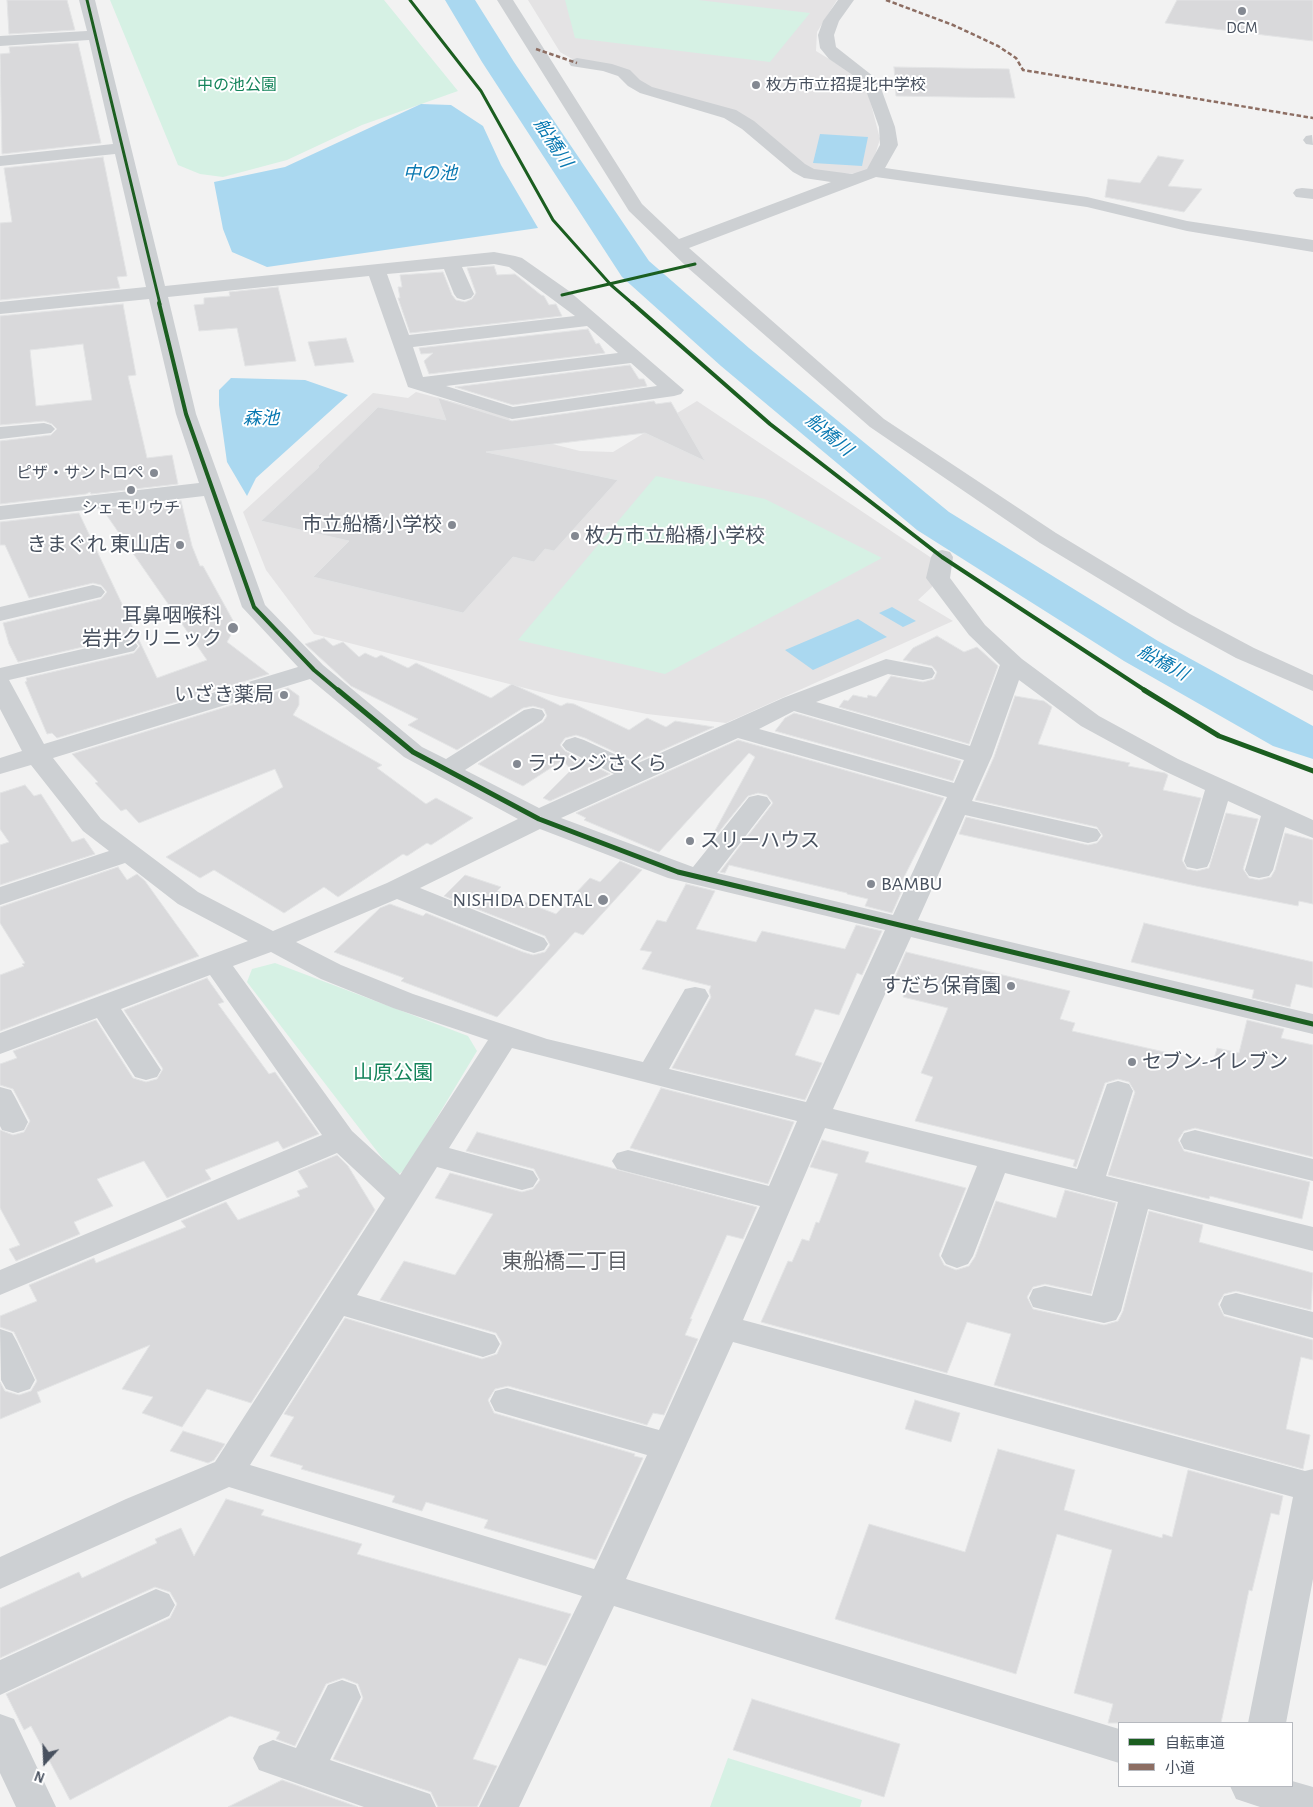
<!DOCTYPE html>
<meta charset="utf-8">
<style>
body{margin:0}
#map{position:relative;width:1313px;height:1807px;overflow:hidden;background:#f2f2f2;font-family:"Alegreya Sans","Noto Sans JP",sans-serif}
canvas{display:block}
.legend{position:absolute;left:1118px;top:1722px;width:175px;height:65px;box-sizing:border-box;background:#fff;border:1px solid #b6b9bf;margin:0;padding:6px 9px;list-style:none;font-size:15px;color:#48515f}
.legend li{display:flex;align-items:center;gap:10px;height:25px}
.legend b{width:25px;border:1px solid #b6b9bf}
.north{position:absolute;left:20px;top:1737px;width:50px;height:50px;-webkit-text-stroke:4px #fff;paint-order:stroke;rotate:200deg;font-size:14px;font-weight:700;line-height:20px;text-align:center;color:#48515f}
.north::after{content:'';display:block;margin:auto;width:18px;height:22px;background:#48515f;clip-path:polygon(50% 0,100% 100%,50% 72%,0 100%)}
</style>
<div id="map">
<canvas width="1313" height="1807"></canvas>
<ul class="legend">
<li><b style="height:6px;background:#1b5e20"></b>自転車道</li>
<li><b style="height:6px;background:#8d6e63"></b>小道</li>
</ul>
<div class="north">N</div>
</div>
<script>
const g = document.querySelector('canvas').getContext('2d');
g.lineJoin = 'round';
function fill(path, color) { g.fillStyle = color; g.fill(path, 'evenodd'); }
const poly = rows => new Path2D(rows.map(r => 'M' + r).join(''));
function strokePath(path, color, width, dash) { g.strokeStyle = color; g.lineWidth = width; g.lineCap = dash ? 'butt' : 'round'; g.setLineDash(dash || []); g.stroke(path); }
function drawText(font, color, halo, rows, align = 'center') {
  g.font = font + ' "Alegreya Sans","Noto Sans JP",sans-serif'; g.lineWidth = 4; g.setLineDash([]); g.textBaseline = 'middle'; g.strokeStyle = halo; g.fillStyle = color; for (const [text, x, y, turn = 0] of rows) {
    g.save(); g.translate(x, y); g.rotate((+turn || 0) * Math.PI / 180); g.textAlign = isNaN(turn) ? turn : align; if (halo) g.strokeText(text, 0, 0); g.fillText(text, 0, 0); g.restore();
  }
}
fill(poly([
 [528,0,837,0,817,32,816,51,865,81,880,139,871,168,856,174,812,172,765,131,652,89,626,72,574,60,560,52],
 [416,392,509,417,513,434,580,451,613,452,697,401,933,559,932,587,918,600,953,621,726,723,647,714,560,697,314,634,266,570,243,512,373,393,408,398]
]), '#e4e3e4');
fill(poly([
 [110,0,384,0,458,91,362,125,287,160,223,177,200,174,178,165],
 [565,0,698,0,810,13,770,62,575,38],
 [656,476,765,499,882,558,665,674,518,640],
 [275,963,468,1036,477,1051,406,1169,396,1176,247,982,252,969],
 [728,1758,862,1800,860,1807,710,1807]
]), '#d6f1e4');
fill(poly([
 [421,104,451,105,483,126,501,165,538,228,267,267,232,252,223,229,214,182,285,167],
 [820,134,868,137,862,166,813,163],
 [231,378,305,380,348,395,256,478,247,496,227,462,219,405,219,390],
 [892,607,916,621,903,627,879,613],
 [858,619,887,637,813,670,785,650]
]), '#aad8f0');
fill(poly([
 [445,0,475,0,514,62,649,261,749,348,949,512,1158,641,1313,726,1313,759,1273,746,1124,661,917,530,721,366,622,277,482,62,445,0]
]), '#aad8f0');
const building = poly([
 [7,0,67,0,75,30,9,34,7,0],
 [1177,0,1313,0,1313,41,1165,23,1177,0],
 [78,43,101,143,2,154,0,54,10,53,9,47,78,43],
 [894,67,1009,69,1015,98,896,96,894,67],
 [1158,156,1184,160,1168,186,1202,189,1184,212,1105,197,1108,179,1140,183,1158,156],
 [103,157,127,276,117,277,120,288,0,300,0,223,12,222,4,168,103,157],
 [494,266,497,275,515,274,541,295,544,296,549,305,556,304,562,316,410,333,398,298,400,298,398,287,402,287,400,275,443,272,452,295,456,300,465,302,472,299,476,293,467,268,494,266],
 [278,287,296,361,245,366,237,328,199,331,194,305,204,304,204,298,230,296,229,292,278,287],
 [123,304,136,375,128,376,147,458,172,455,178,484,91,494,90,492,86,494,0,504,0,441,51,435,57,429,52,424,44,421,0,425,0,316,123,304],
 [83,344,92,400,36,406,30,350,83,344],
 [588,329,596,344,599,343,605,353,429,374,424,361,433,353,421,354,419,348,588,329],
 [346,338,354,362,315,366,308,342,346,338],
 [630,365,639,379,644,379,647,386,513,405,455,387,630,365],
 [438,398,512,421,654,401,656,404,671,402,705,461,645,433,486,452,618,480,554,551,545,549,534,562,513,557,463,613,313,577,349,541,261,521,319,467,318,466,378,407,446,420,438,398],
 [181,501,192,546,200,566,203,566,236,626,227,642,269,674,57,738,52,733,47,734,25,682,27,681,26,678,134,653,140,646,134,639,126,637,18,662,9,644,3,623,101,599,107,592,101,585,93,583,29,598,5,545,0,545,0,522,79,513,157,678,207,660,103,510,181,501],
 [937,636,964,652,977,647,998,666,969,744,839,707,844,700,848,701,853,695,867,698,868,695,876,697,891,676,923,682,934,679,937,672,932,666,903,660,913,648,937,636],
 [324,638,333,646,343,642,359,657,365,653,376,658,381,655,408,668,416,663,491,698,512,684,561,706,567,703,574,704,629,730,647,718,666,727,675,721,714,727,636,762,585,738,576,735,565,738,560,745,565,751,610,774,550,801,543,798,571,770,563,760,523,786,478,764,543,722,547,716,544,709,533,706,523,708,457,750,408,725,418,719,351,686,305,644,324,638],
 [288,688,299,696,299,705,293,715,382,765,377,768,426,804,436,798,473,818,431,845,427,843,407,856,403,854,338,897,324,887,284,913,214,870,200,878,166,857,283,787,275,769,139,823,126,809,121,811,95,783,98,782,72,754,288,688],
 [1015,696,1044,701,1052,707,1038,744,1130,763,1128,766,1165,773,1168,775,1163,790,1201,798,1182,860,1187,869,1197,871,1209,868,1226,813,1258,819,1243,869,1249,878,1259,880,1271,877,1275,870,1285,833,1313,840,1313,904,1299,901,1298,906,1196,886,959,834,966,817,1088,845,1097,843,1103,836,1097,827,975,800,994,757,1015,696],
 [794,713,802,715,961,761,953,781,775,731,785,718,794,713],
 [738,740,944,798,900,885,904,886,892,913,865,906,868,899,847,894,847,893,729,865,725,873,720,872,773,803,767,795,758,793,748,796,705,849,755,757,749,753,659,852,584,820,586,818,576,813,738,740],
 [25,785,34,796,41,794,72,842,84,838,95,854,0,885,0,845,9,842,0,829,0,793,25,785],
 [620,861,642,870,583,935,575,932,497,1017,401,981,404,978,334,952,380,908,390,904,423,916,426,913,523,952,533,955,545,952,550,945,545,936,444,896,465,875,501,887,497,891,556,914,590,878,600,882,620,861],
 [118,867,127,880,137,874,145,881,199,956,0,1031,0,975,24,966,22,964,25,963,0,923,0,907,118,867],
 [686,884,715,891,696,929,756,942,762,931,845,949,856,925,882,931,862,975,857,973,839,1015,815,1009,795,1055,822,1063,805,1100,672,1068,711,997,709,991,711,986,642,969,652,952,640,950,657,920,666,922,686,884],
 [1144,923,1313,962,1313,988,1296,984,1290,1007,1252,998,1254,990,1131,962,1144,923],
 [906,952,1070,991,1060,1019,1075,1023,1072,1031,1213,1063,1217,1048,1239,1053,1247,1020,1284,1029,1281,1038,1313,1045,1313,1157,1195,1128,1184,1131,1178,1140,1184,1151,1310,1182,1302,1219,1210,1196,1209,1199,1108,1175,1135,1092,1129,1082,1118,1079,1105,1083,1076,1167,1073,1166,1075,1160,915,1121,933,1077,921,1073,948,1008,903,997,909,985,893,982,906,952],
 [207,978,224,1002,218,1004,269,1074,275,1072,319,1134,283,1149,278,1141,205,1170,211,1179,167,1198,144,1161,97,1179,113,1206,74,1222,80,1234,16,1261,9,1249,20,1245,0,1208,0,1130,13,1135,24,1132,30,1121,13,1089,0,1085,0,1064,17,1058,13,1051,96,1020,133,1078,146,1082,157,1079,163,1069,124,1010,207,978],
 [661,1088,794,1122,768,1184,630,1148,661,1088],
 [477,1132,757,1207,743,1239,727,1235,690,1319,692,1319,685,1335,698,1339,664,1415,653,1413,647,1425,508,1386,495,1389,488,1400,494,1413,635,1454,634,1456,643,1458,596,1560,484,1528,488,1520,426,1502,422,1511,392,1502,395,1496,301,1469,303,1466,270,1456,294,1417,284,1414,345,1318,482,1359,497,1354,502,1343,496,1333,380,1300,404,1261,455,1275,493,1214,435,1198,450,1173,522,1192,533,1189,540,1180,534,1169,466,1151,477,1132],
 [822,1140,869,1152,865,1162,966,1188,939,1255,944,1265,956,1270,969,1266,975,1257,996,1201,1056,1218,1065,1190,1116,1203,1091,1294,1045,1284,1033,1287,1027,1297,1033,1309,1104,1325,1118,1321,1123,1311,1149,1211,1203,1225,1199,1242,1313,1273,1311,1310,1236,1291,1224,1294,1218,1304,1224,1316,1313,1340,1313,1360,1301,1357,1286,1429,1310,1435,1303,1469,994,1385,1011,1334,967,1322,947,1373,761,1322,788,1261,792,1262,802,1239,809,1241,816,1222,819,1223,838,1174,810,1167,822,1140],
 [337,1155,348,1166,375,1210,251,1403,207,1389,182,1427,142,1413,153,1397,122,1389,150,1345,37,1392,41,1402,0,1419,0,1382,5,1391,19,1395,31,1391,37,1381,14,1332,0,1327,0,1316,37,1301,29,1285,94,1258,96,1263,186,1227,181,1221,226,1202,238,1220,300,1196,297,1191,308,1187,298,1171,337,1155],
 [915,1400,960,1413,951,1442,905,1429,915,1400],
 [183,1431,225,1444,214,1460,208,1463,170,1451,183,1431],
 [998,1449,1075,1470,1064,1510,1162,1538,1163,1534,1172,1537,1188,1470,1283,1496,1279,1515,1271,1513,1252,1591,1249,1590,1221,1723,1108,1723,1113,1704,1074,1693,1112,1550,1057,1534,1016,1674,835,1619,869,1524,965,1552,998,1449],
 [226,1499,264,1510,261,1515,362,1544,357,1554,571,1614,546,1666,519,1658,473,1759,497,1766,477,1807,438,1807,431,1792,333,1759,363,1698,358,1684,343,1678,326,1684,295,1746,276,1739,280,1732,230,1716,70,1800,31,1726,24,1730,6,1694,170,1618,177,1604,170,1592,155,1587,0,1658,0,1608,79,1572,82,1578,157,1543,155,1539,181,1528,194,1556,226,1499],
 [752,1699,900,1744,884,1797,733,1750,752,1699],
 [282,1780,358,1807,228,1807,282,1780]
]);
fill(building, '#d9d9db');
strokePath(building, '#e3e4e5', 1);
fill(poly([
 [79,0,95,0,165,286,494,252,515,256,522,258,569,291,684,390,681,394,674,396,512,419,408,387,369,276,168,297,196,414,265,605,323,665,422,747,446,759,524,710,533,708,542,710,545,715,542,720,465,770,539,808,614,774,566,750,562,745,566,740,575,737,584,740,636,764,783,698,886,659,932,668,935,673,932,678,923,680,888,674,816,702,970,746,1000,665,969,635,926,578,931,557,934,552,942,550,950,552,953,557,950,578,985,625,1022,659,1099,716,1178,759,1313,820,1313,838,1285,827,1273,870,1269,876,1259,878,1249,876,1245,870,1261,816,1228,801,1210,861,1207,867,1197,869,1187,867,1184,861,1205,790,1160,769,1081,726,1019,680,992,756,972,801,1097,829,1101,835,1097,841,1088,843,965,815,918,920,1313,1014,1313,1034,911,937,833,1109,1077,1169,1107,1084,1118,1081,1129,1084,1133,1091,1106,1176,1313,1227,1313,1251,1148,1209,1121,1311,1116,1320,1104,1323,1045,1310,1033,1307,1029,1298,1033,1289,1045,1286,1092,1296,1118,1202,1005,1173,973,1256,968,1264,957,1268,946,1264,941,1256,977,1166,825,1128,743,1320,1305,1471,1313,1469,1313,1579,1286,1723,1248,1723,1293,1497,733,1342,626,1579,1119,1729,1119,1763,614,1606,519,1807,479,1807,582,1596,229,1487,0,1589,0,1557,126,1499,215,1462,385,1198,337,1153,0,1295,0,1270,322,1135,210,975,121,1009,161,1070,157,1077,146,1080,135,1077,97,1018,0,1054,0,1033,248,941,178,904,125,863,0,905,0,887,109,851,83,831,31,765,0,774,0,758,22,751,0,709,0,668,126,639,134,641,138,646,134,651,9,680,44,744,298,667,242,607,204,496,0,520,0,506,199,483,176,414,149,299,0,314,0,302,146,287,115,154,0,166,0,156,113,144,89,40,0,46,0,36,87,31,79,0],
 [494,264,509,267,575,316,409,335,387,274,444,269,454,294,457,298,464,300,471,298,474,294,462,267,494,264],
 [587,326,618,353,423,377,413,347,587,326],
 [631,363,657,386,513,407,446,386,631,363],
 [310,679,404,757,518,819,387,883,273,931,198,892,101,819,53,758,310,679],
 [794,711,964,760,954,783,759,729,794,711],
 [738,738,947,797,893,915,717,873,771,803,767,797,758,795,749,797,693,867,561,818,738,738],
 [540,829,668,878,885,930,806,1102,669,1069,709,996,705,989,695,987,685,989,643,1062,547,1039,413,994,341,965,296,942,397,899,524,950,534,953,544,950,548,944,544,938,420,888,540,829],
 [271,952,321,979,393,1008,488,1040,400,1175,352,1131,233,966,271,952],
 [512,1048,797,1121,769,1186,628,1150,617,1153,612,1161,617,1169,760,1206,659,1430,507,1388,495,1391,490,1401,495,1411,647,1455,594,1569,250,1465,344,1316,483,1357,495,1353,500,1344,495,1335,357,1295,437,1167,522,1190,533,1187,538,1179,533,1171,449,1148,512,1048],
 [497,0,513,0,642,204,679,239,831,182,804,178,793,172,742,129,724,118,640,93,628,86,618,76,603,71,571,66,569,63,571,60,577,58,612,64,630,70,640,80,652,87,736,110,754,121,805,164,814,169,852,174,867,169,880,145,879,127,863,82,829,59,820,48,818,35,823,21,838,0,854,0,839,21,834,35,836,47,878,80,895,127,898,145,885,168,1087,197,1187,221,1313,240,1313,252,1187,231,1087,207,876,177,689,248,884,419,1056,533,1190,614,1254,648,1313,675,1313,691,1236,658,1174,624,1040,543,870,427,688,268,629,211,497,0],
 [1312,135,1313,145,1306,144,1303,140,1306,136,1312,135],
 [1302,188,1313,189,1313,199,1296,197,1293,193,1296,189,1302,188],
 [44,423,51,425,55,429,51,433,0,439,0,427,44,423],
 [93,585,101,587,105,592,101,597,0,621,0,607,93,585],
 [0,1087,11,1090,15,1097,28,1122,24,1130,13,1133,2,1130,0,1126,0,1087],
 [1195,1130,1313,1159,1313,1181,1184,1149,1180,1141,1184,1133,1195,1130],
 [1236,1293,1313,1312,1313,1338,1224,1314,1220,1305,1224,1296,1236,1293],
 [0,1329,12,1333,17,1342,35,1380,30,1389,18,1393,6,1389,1,1380,0,1329],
 [156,1589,169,1594,175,1605,169,1616,0,1695,0,1660,156,1589],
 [342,1680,356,1685,361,1697,330,1760,430,1794,436,1807,364,1807,259,1770,253,1758,259,1746,273,1740,296,1748,328,1685,342,1680],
 [0,1714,14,1719,56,1807,16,1807,0,1773,0,1714],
 [1292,1781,1313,1787,1313,1807,1260,1807,1236,1799,1230,1786,1292,1786,1292,1781]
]), '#cdd0d3');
strokePath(poly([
 [886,0,953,25,998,46,1016,58,1023,70,1313,118],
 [536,49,577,63]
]), '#8d6e63', 2.5, [4.5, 2.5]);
strokePath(poly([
 [87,0,160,304],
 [410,0,481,91,553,220,611,285,633,304],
 [562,295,695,264]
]), '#1b5e20', 3);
strokePath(poly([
 [159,303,186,414,254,607,314,670,339,691],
 [632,303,770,424,942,557,1146,691]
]), '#1b5e20', 4);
strokePath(poly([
 [338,690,413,752,539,819,678,872,1313,1024],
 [1144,690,1219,736,1313,771]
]), '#1b5e20', 5);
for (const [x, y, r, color] of [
 [1242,11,5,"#848992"],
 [756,85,5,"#848992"],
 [154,473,5,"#848992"],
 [131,490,5,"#848992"],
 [452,525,5,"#848992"],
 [575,536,5,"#848992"],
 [180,545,5,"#848992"],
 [233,628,6,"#848992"],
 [284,695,5,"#848992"],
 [517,764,5,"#848992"],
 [690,841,5,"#848992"],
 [871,884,5,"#848992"],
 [603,900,6,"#848992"],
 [1011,986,5,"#848992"],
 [1132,1062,5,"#848992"]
]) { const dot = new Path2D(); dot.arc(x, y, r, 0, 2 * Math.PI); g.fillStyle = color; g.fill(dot); strokePath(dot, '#fff', 2); }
drawText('16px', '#48515f', '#fff', [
 ["DCM",1242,28],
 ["枚方市立招提北中学校",766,85,"left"],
 ["ピザ・サントロペ",144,473,"right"],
 ["シェ モリウチ",131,508]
]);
drawText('16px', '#15845b', '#fff', [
 ["中の池公園",237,85]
]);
drawText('italic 18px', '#0878b1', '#fff', [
 ["船橋川",553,143,57],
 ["中の池",430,174],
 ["森池",261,419],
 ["船橋川",829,435,40],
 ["船橋川",1163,663,29]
]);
drawText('20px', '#48515f', '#fff', [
 ["市立船橋小学校",442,525],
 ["枚方市立船橋小学校",585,536,"left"],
 ["きまぐれ 東山店",170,545],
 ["耳鼻咽喉科",222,616],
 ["岩井クリニック",222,639],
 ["いざき薬局",274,695],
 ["ラウンジさくら",527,764,"left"],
 ["スリーハウス",700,841,"left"],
 ["BAMBU",881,884,"left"],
 ["NISHIDA DENTAL",592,900],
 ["すだち保育園",1001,986],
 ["セブン-イレブン",1142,1062,"left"]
], 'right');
drawText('20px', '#15845b', '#fff', [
 ["山原公園",393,1073]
]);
drawText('21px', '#5d6066', '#fff', [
 ["東船橋二丁目",565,1262]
]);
</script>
